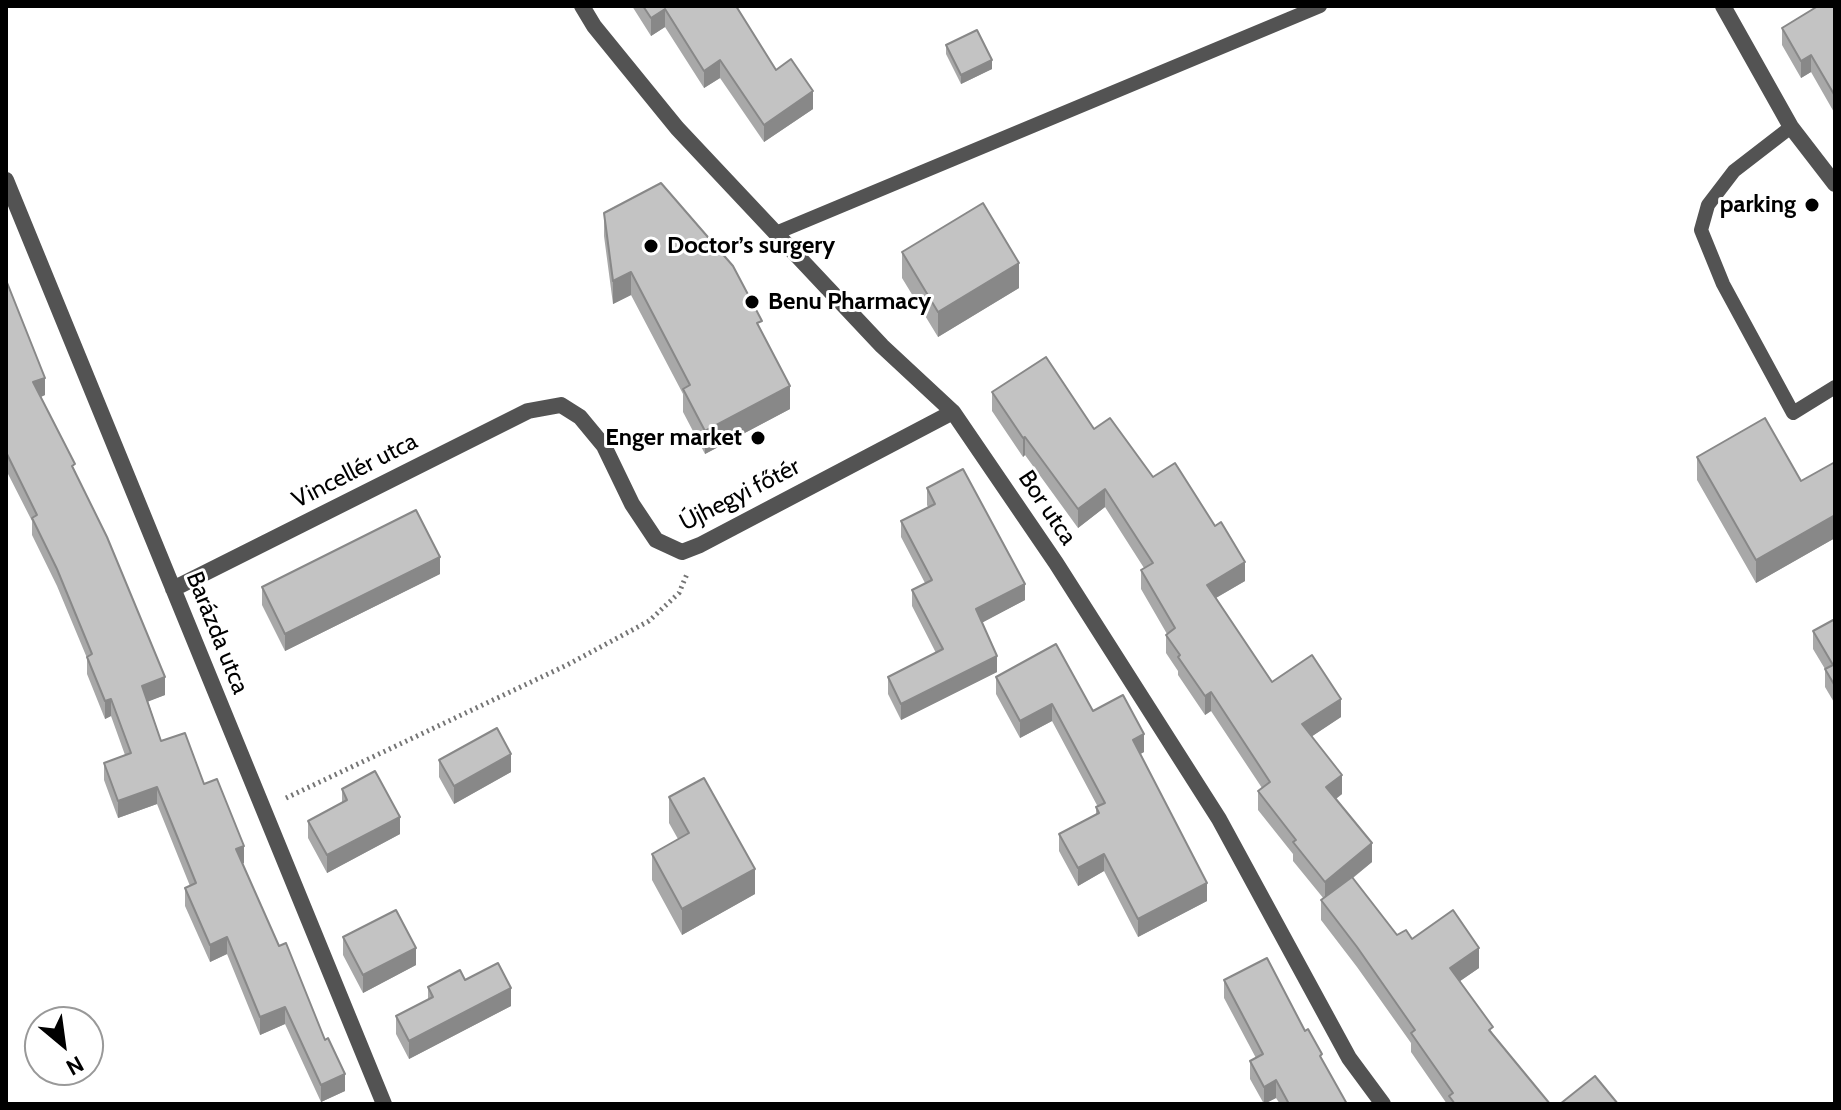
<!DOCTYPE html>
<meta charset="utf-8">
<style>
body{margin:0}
#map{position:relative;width:1841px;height:1110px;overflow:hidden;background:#fff;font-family:Cabin,sans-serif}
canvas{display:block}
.frame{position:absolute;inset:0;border:8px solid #000;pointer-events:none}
.north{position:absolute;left:24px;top:1006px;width:80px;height:80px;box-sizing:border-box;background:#fff;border:2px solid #999;border-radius:50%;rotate:151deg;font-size:22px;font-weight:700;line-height:32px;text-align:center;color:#000}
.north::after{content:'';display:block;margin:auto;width:28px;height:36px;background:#000;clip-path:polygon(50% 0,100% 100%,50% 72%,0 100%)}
</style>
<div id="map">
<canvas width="1841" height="1110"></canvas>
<div class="frame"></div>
<div class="north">N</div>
</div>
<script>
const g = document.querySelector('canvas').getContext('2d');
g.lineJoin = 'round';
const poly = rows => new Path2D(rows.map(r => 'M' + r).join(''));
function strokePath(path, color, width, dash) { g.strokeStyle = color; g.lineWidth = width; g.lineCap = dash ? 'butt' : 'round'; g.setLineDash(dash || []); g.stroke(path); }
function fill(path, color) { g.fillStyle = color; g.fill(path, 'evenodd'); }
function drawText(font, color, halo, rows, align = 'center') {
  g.font = font + ' Cabin,sans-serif'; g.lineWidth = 6; g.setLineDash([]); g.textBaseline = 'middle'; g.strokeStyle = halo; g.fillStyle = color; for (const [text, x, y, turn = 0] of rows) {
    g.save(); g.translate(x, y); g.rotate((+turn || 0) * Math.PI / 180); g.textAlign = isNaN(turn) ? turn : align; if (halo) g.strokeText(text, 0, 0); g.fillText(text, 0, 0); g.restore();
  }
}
strokePath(poly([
 [286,798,567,665,649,621,679,593,687,574]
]), '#757575', 5, [2, 4]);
strokePath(poly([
 [1791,127,1734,171,1708,205,1701,230,1723,284,1793,413,1835,387],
 [776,233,1320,6]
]), '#535353', 14);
strokePath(poly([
 [582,6,594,26,677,128,882,346,953,412,1056,563,1219,819,1349,1058,1383,1104],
 [1723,6,1791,127,1835,184],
 [6,180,384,1104],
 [173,589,528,411,561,405,580,417,604,446,632,504,656,540,682,552,700,545,953,412]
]), '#535353', 16);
fill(poly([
 [632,6,736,6,776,70,813,109,764,142,720,78,704,88,665,27,651,36],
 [1835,6,1835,114,1811,72,1801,78,1782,45,1782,28],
 [946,45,992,69,961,84,946,54],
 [1835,139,1835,160,1833,158,1833,140],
 [604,213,762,333,790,409,705,454,683,412,683,394,631,295,613,304,604,236],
 [902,252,1019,288,938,337,902,278],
 [6,280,45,395,41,397,75,471,165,695,148,701,161,741,204,784,244,863,242,864,345,1091,321,1102,285,1024,260,1035,227,954,210,962,185,906,185,888,190,886,157,804,118,818,104,780,104,763,125,755,111,716,105,719,87,674,87,658,57,586,32,535,32,521,6,470],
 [992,392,1094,429,1153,477,1245,581,1216,598,1272,682,1341,717,1312,736,1342,794,1336,799,1372,862,1353,878,1397,935,1412,939,1479,968,1460,981,1493,1034,1550,1104,1447,1104,1411,1052,1411,1043,1357,967,1321,920,1321,900,1324,899,1293,861,1293,854,1258,810,1258,791,1262,788,1211,711,1205,715,1178,675,1178,671,1166,653,1166,635,1167,634,1141,589,1141,570,1144,568,1105,507,1078,528,1025,455,1023,457,992,411],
 [1697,457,1801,481,1835,462,1835,538,1756,583,1697,480],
 [927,488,1025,600,982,622,997,672,901,720,888,694,888,677,936,653,912,606,912,590,925,583,901,537,901,521,928,507,927,505],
 [440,574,285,651,262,605,262,587],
 [1835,619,1835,704,1825,687,1825,669,1813,649,1813,631],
 [996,677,1093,711,1144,752,1140,754,1207,901,1138,937,1104,871,1078,886,1059,851,1059,834,1096,814,1096,807,1098,807,1052,721,1020,738,996,694],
 [439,760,511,772,454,804,439,777],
 [342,789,400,834,327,873,308,838,308,821,342,803],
 [669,797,755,894,682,935,652,880,652,854,678,839,669,823],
 [343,937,416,965,363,993,343,955],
 [465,980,511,1006,409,1059,396,1034,396,1016,428,1000,428,987],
 [1224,980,1305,1031,1322,1059,1347,1104,1280,1104,1276,1098,1264,1104,1250,1079,1250,1061,1256,1058,1224,998]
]), '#a8a8a8');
fill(poly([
 [665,9,665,27,651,36,651,18],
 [1811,55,1811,72,1801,78,1801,61],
 [720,60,720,78,704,88,704,71],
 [992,60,992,69,961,84,961,75],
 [813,91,813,109,764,142,764,125],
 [1019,263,1019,288,938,337,938,312],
 [631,272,631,295,613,304,613,281],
 [45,378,45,395,33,400,33,382],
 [790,386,790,409,705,454,705,431],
 [1025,437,1025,455,1023,457,1023,438],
 [1105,489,1105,507,1078,528,1078,509],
 [1835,515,1835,538,1756,583,1756,560],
 [440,557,440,574,285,651,285,634],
 [1245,562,1245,581,1207,603,1207,585],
 [1025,584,1025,600,976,626,976,609],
 [997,656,997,672,901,720,901,704],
 [165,677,165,695,142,704,142,686],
 [1211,692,1211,711,1205,715,1205,696],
 [111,699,111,716,105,719,105,701],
 [1341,699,1341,717,1302,743,1302,724],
 [1052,704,1052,721,1020,738,1020,721],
 [1144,734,1144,752,1133,758,1133,740],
 [511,754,511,772,454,804,454,786],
 [1342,775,1342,794,1326,806,1326,787],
 [157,787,157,804,118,818,118,801],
 [400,817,400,834,327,873,327,855],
 [1372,843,1372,862,1325,900,1325,882],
 [244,846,244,863,236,866,236,849],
 [1104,854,1104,871,1078,886,1078,868],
 [755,869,755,894,682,935,682,909],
 [1207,883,1207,901,1138,937,1138,919],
 [227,937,227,954,210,962,210,945],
 [416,948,416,965,363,993,363,975],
 [1479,948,1479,968,1450,988,1450,968],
 [511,988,511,1006,409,1059,409,1041],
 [285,1007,285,1024,260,1035,260,1017],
 [345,1074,345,1091,321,1102,321,1085],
 [1276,1080,1276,1098,1264,1104,1264,1087]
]), '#888');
const building = poly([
 [643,6,736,6,776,70,791,59,813,91,764,125,720,60,704,71,665,9,651,18,643,6],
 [1818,6,1835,6,1835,96,1811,55,1801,61,1782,28,1818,6],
 [977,30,992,60,961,75,946,45,977,30],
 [661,183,733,266,762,321,757,323,790,386,705,431,683,389,690,385,631,272,613,281,604,213,661,183],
 [983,203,1019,263,938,312,902,252,983,203],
 [6,280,45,378,33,382,75,464,72,466,107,537,165,677,142,686,161,741,185,733,204,784,217,779,244,846,236,849,279,946,286,943,325,1040,328,1038,345,1074,321,1085,285,1007,260,1017,227,937,210,945,185,888,196,883,157,787,118,801,104,763,131,753,111,699,105,701,87,657,92,654,57,569,32,518,37,515,6,452,6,280],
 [1046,357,1094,429,1110,418,1153,477,1175,463,1215,526,1221,522,1245,562,1207,585,1272,682,1312,655,1341,699,1302,724,1342,775,1326,787,1372,843,1325,882,1293,842,1296,840,1258,791,1270,782,1211,692,1205,696,1178,657,1180,655,1166,635,1175,628,1141,570,1153,563,1105,489,1078,509,1025,437,1023,438,992,392,1046,357],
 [1765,418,1801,481,1835,462,1835,515,1756,560,1697,457,1765,418],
 [963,469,1025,584,976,609,997,656,901,704,888,677,943,649,912,590,932,580,901,521,935,504,927,488,963,469],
 [416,510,440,557,285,634,262,587,416,510],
 [1835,619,1835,686,1825,669,1833,665,1813,631,1835,619],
 [1056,644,1093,711,1123,695,1144,734,1133,740,1207,883,1138,919,1104,854,1078,868,1059,834,1099,813,1096,807,1105,803,1052,704,1020,721,996,677,1056,644],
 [497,728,511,754,454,786,439,760,497,728],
 [375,771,400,817,327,855,308,821,347,800,342,789,375,771],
 [704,778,755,869,682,909,652,854,689,833,669,797,704,778],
 [1352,877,1397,935,1406,930,1412,939,1453,910,1479,948,1450,968,1493,1027,1489,1030,1550,1104,1455,1104,1449,1096,1453,1093,1411,1033,1415,1030,1357,947,1321,900,1352,877],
 [396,910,416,948,363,975,343,937,396,910],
 [1267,958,1305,1031,1308,1029,1322,1054,1320,1056,1347,1104,1289,1104,1276,1080,1264,1087,1250,1061,1263,1054,1224,980,1267,958],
 [498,963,511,988,409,1041,396,1016,433,997,428,987,460,970,465,980,498,963],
 [1595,1076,1618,1104,1560,1104,1595,1076]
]);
fill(building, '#c3c3c3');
strokePath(building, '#888', 2);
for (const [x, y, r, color] of [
 [1812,205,8,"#000"],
 [651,246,8,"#000"],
 [752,302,8,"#000"],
 [758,438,8,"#000"]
]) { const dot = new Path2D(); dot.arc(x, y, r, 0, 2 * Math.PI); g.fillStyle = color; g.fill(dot); strokePath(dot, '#fff', 3); }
drawText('bold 24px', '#000', '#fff', [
 ["parking",1796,205],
 ["Doctor’s surgery",667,246,"left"],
 ["Benu Pharmacy",768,302,"left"],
 ["Enger market",742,438]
], 'right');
drawText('24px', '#000', '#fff', [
 ["Vincellér utca",355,471,-27],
 ["Újhegyi főtér",740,495,-27],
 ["Bor utca",1047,508,56],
 ["Barázda utca",217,633,68]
]);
</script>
